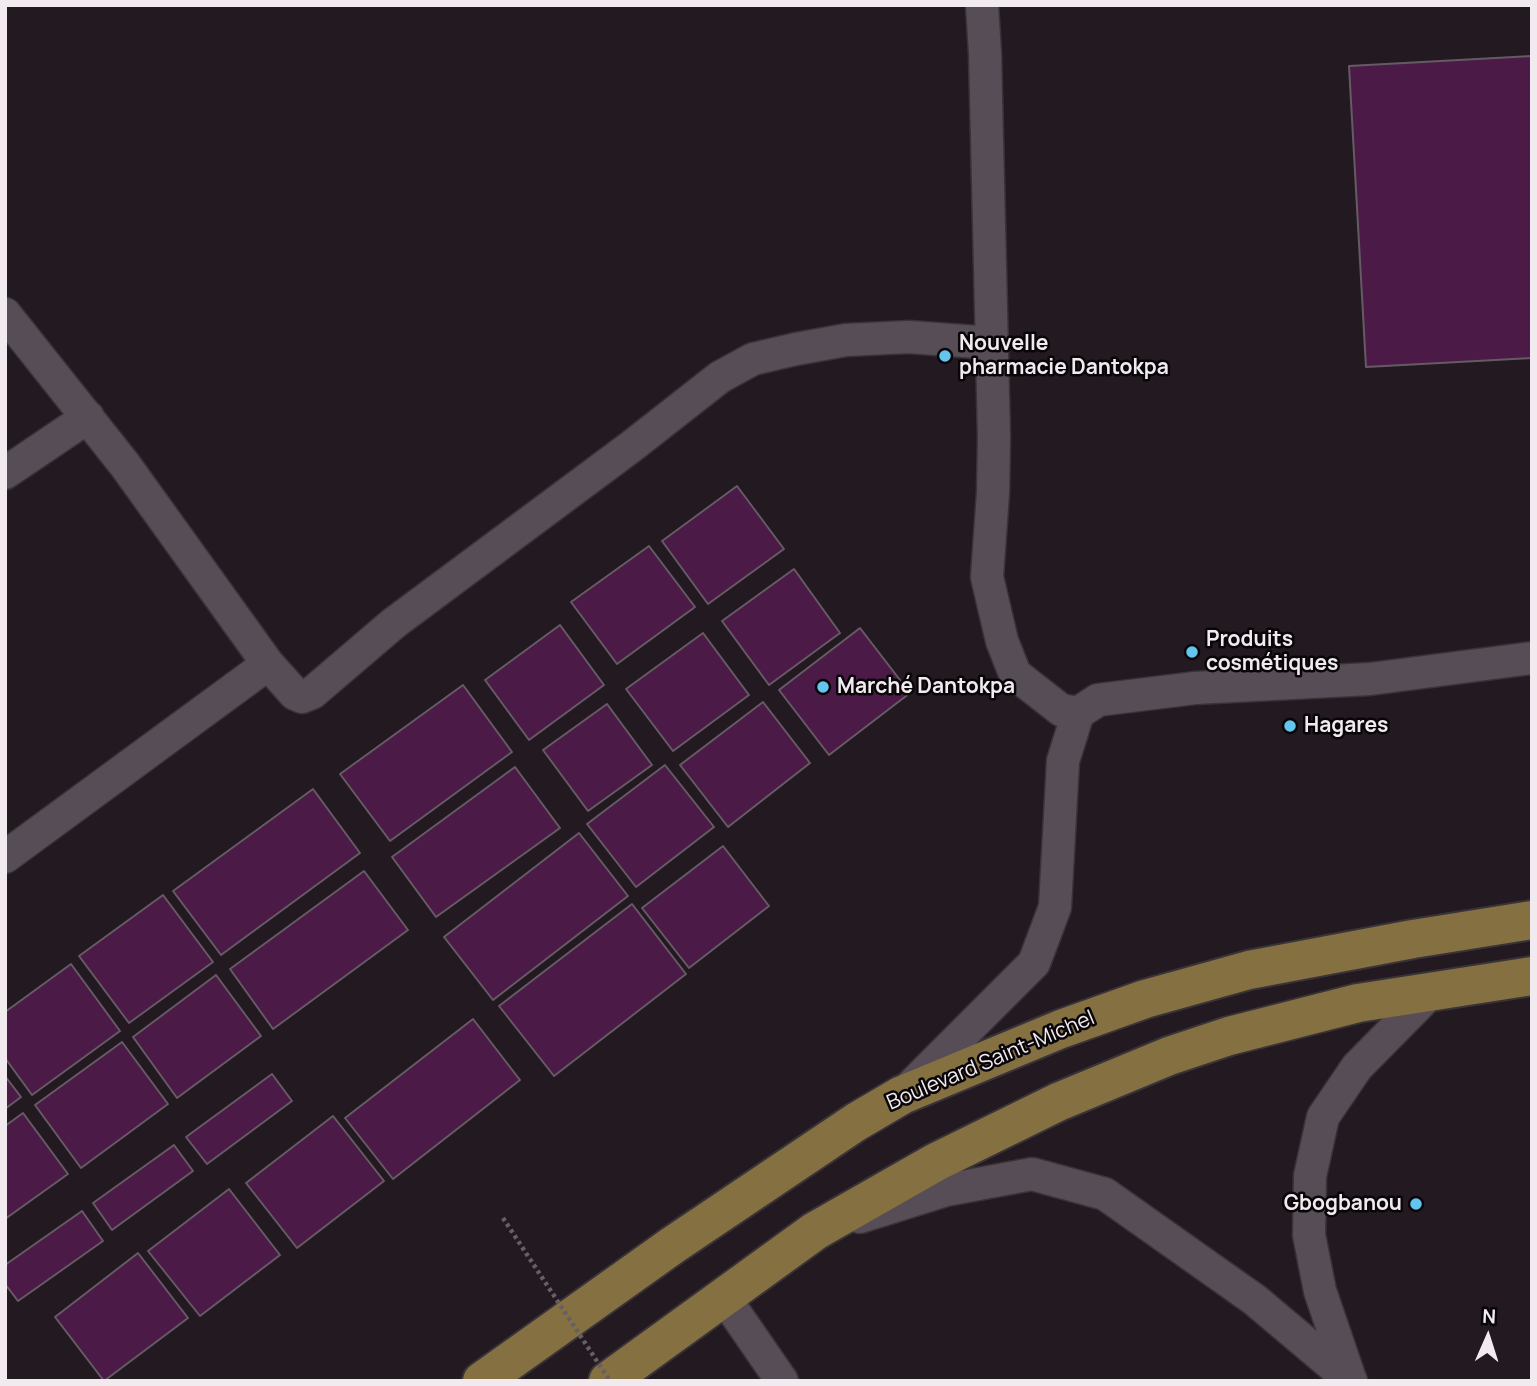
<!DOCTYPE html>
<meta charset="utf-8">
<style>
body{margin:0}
#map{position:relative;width:1537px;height:1386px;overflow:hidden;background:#221921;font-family:Manrope,sans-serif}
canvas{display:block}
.frame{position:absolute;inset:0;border:7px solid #f1ebf0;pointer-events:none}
.north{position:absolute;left:1453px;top:1302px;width:70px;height:70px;-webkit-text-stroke:5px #090609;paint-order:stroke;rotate:3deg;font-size:19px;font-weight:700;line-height:28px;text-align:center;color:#f1ebf0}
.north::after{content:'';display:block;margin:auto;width:24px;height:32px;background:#f1ebf0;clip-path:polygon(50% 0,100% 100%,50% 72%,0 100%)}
</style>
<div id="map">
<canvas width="1537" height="1386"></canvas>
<div class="frame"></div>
<div class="north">N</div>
</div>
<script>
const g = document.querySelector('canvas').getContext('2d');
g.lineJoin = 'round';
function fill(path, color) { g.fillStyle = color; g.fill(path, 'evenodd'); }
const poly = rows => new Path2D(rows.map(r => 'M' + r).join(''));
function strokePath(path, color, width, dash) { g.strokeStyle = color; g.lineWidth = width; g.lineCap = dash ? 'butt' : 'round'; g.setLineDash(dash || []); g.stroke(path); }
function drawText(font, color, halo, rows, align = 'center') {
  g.font = font + ' Manrope,sans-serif'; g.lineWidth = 5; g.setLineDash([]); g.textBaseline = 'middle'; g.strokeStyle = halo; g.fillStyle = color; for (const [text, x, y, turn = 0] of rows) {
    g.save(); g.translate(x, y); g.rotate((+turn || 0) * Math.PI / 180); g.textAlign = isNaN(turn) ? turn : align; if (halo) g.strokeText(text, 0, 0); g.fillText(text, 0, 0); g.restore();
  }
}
const building = poly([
 [1532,56,1532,358,1366,367,1349,66,1532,56],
 [737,486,784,549,708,604,662,541,737,486],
 [649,546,695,607,617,664,571,602,649,546],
 [794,569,840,633,769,685,722,621,794,569],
 [560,625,604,685,529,740,485,680,560,625],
 [860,628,910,693,829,755,779,690,860,628],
 [703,633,749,695,673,751,626,689,703,633],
 [463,685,512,752,390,841,340,774,463,685],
 [763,702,810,763,728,827,680,765,763,702],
 [607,704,652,765,588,811,543,750,607,704],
 [665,765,714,827,636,887,587,824,665,765],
 [515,767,560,828,436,917,392,857,515,767],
 [313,789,360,853,221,955,173,891,313,789],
 [579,833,628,896,493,1000,444,937,579,833],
 [723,846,769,906,689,968,642,908,723,846],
 [364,871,408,930,273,1029,230,969,364,871],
 [163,895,213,962,129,1023,79,956,163,895],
 [632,904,686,974,554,1076,499,1006,632,904],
 [71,964,120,1031,32,1095,5,1058,5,1012,71,964],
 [216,975,261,1036,177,1098,133,1037,216,975],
 [473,1019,520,1080,393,1179,345,1118,473,1019],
 [122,1042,168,1104,81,1168,35,1105,122,1042],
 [272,1074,292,1101,207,1164,186,1137,272,1074],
 [5,1076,21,1097,5,1109,5,1076],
 [23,1113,68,1174,5,1219,5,1126,23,1113],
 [333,1116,384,1181,297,1248,246,1183,333,1116],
 [174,1145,193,1171,112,1230,93,1203,174,1145],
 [229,1189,280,1255,200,1316,148,1251,229,1189],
 [82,1211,103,1241,18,1301,5,1284,5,1265,82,1211],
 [138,1253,188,1318,104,1381,55,1317,138,1253]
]);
fill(building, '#4b1a47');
strokePath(building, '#665b64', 2);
const minor = poly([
 [982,5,985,53,994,438,993,493,987,577,1002,641,1015,674,1061,710,1078,713],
 [5,314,125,465,268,664,295,694,302,697,312,693,394,623,632,446,720,377,753,359,796,349,846,340,909,337,991,343],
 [5,473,88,417],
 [5,857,268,664],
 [908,1089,1034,963,1055,907,1063,761,1078,713,1098,700,1195,688,1370,679,1532,658],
 [860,1217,946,1190,1032,1174,1105,1194,1255,1300,1351,1381],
 [724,1297,782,1381],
 [1350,1379,1320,1291,1309,1235,1310,1176,1323,1117,1357,1067,1433,990]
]);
const major = poly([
 [482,1381,673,1245,856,1122,902,1095,1061,1029,1145,999,1249,970,1413,939,1532,920],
 [608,1381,815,1231,936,1162,1058,1102,1169,1056,1229,1036,1358,1003,1532,976]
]);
strokePath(minor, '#393338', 35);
strokePath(major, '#393338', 42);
strokePath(minor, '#574d56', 32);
strokePath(major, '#857042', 38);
strokePath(poly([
 [503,1218,610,1381]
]), '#675f66', 4.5, [3.5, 3.5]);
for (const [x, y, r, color] of [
 [945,356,7,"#64c5ee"],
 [1192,652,7,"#64c5ee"],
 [823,687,7,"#64c5ee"],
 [1290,726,7,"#64c5ee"],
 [1416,1204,7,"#64c5ee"]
]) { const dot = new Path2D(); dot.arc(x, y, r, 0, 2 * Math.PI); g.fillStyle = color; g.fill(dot); strokePath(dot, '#090609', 2.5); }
drawText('bold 21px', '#f1ebf0', '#090609', [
 ["Nouvelle",959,344],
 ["pharmacie Dantokpa",959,368],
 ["Produits",1206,640],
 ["cosmétiques",1206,664],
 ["Marché Dantokpa",837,687],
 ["Hagares",1304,726],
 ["Gbogbanou",1402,1204,"right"]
], 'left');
drawText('21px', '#f1ebf0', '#090609', [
 ["Boulevard Saint-Michel",991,1061,-23]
]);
</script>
